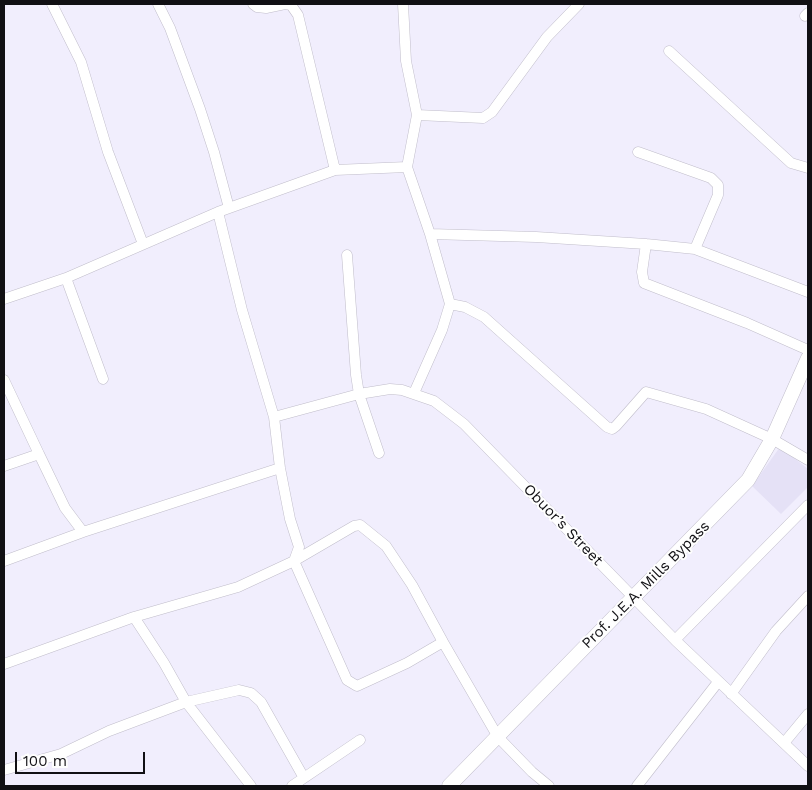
<!DOCTYPE html>
<meta charset="utf-8">
<style>
body{margin:0}
#map{position:relative;width:812px;height:790px;overflow:hidden;background:#f1eefd;font-family:"Work Sans",sans-serif}
canvas{display:block}
.frame{position:absolute;inset:0;border:5px solid #111014;pointer-events:none}
.scale{position:absolute;left:15px;top:752px;width:130px;height:22px;box-sizing:border-box;border:2px solid #111014;border-top:0;padding-left:6px;font-size:15px;line-height:18px;white-space:nowrap;color:#111014;-webkit-text-stroke:4px #fefefe;paint-order:stroke}
</style>
<div id="map">
<canvas width="812" height="790"></canvas>
<div class="frame"></div>
<div class="scale">100 m</div>
</div>
<script>
const g = document.querySelector('canvas').getContext('2d');
g.lineJoin = 'round';
function fill(path, color) { g.fillStyle = color; g.fill(path, 'evenodd'); }
const poly = rows => new Path2D(rows.map(r => 'M' + r).join(''));
function strokePath(path, color, width, dash) { g.strokeStyle = color; g.lineWidth = width; g.lineCap = dash ? 'butt' : 'round'; g.setLineDash(dash || []); g.stroke(path); }
function drawText(font, color, halo, rows, align = 'center') {
  g.font = font + ' "Work Sans",sans-serif'; g.lineWidth = 4; g.setLineDash([]); g.textBaseline = 'middle'; g.strokeStyle = halo; g.fillStyle = color; for (const [text, x, y, turn = 0] of rows) {
    g.save(); g.translate(x, y); g.rotate((+turn || 0) * Math.PI / 180); g.textAlign = isNaN(turn) ? turn : align; if (halo) g.strokeText(text, 0, 0); g.fillText(text, 0, 0); g.restore();
  }
}
fill(poly([
 [780,447,808,469,808,487,781,514,752,486]
]), '#e5e1f6');
const minor = poly([
 [52,4,81,62,108,152,143,244],
 [158,4,170,28,200,109,214,152,229,208],
 [253,4,257,7,266,8,285,4],
 [285,4,291,5,298,15,335,170],
 [403,4,406,61,417,115,407,167,430,234,450,304,442,330,414,393],
 [805,16,808,13],
 [669,51,791,163,808,168],
 [417,115,483,118,492,112,547,37,579,4],
 [638,152,711,178,718,185,718,195,695,249],
 [218,212,242,310,274,417,280,468,290,519,299,547,294,561,347,680,357,686,407,663,443,642],
 [430,234,536,237,646,244,695,249,808,292],
 [646,244,642,272,644,283,747,323,808,350],
 [347,255,356,375,359,394,379,453],
 [4,299,66,278],
 [450,304,465,307,484,317,607,427,612,429,616,426,646,392,706,409,772,439,808,460],
 [103,379,66,278,218,212,335,170,407,167],
 [4,380,39,454],
 [274,417,359,394,390,389,402,390,434,401,464,424,675,640,808,766],
 [4,466,39,454,65,508,83,532,280,468],
 [4,561,83,532],
 [134,617,164,663,186,702,251,786],
 [675,640,808,505],
 [4,664,134,617,238,587,294,561,354,526,360,525,386,546,412,585,443,642,498,737,532,772,549,786],
 [731,694,776,631,808,596],
 [784,743,808,714],
 [4,770,61,754,109,731,186,702,239,690,251,693,261,702,304,778],
 [292,786,360,740],
 [637,786,718,682]
]);
const tertiary = poly([
 [449,786,748,480,772,439,808,358]
]);
strokePath(minor, '#c0bdca', 11);
strokePath(tertiary, '#c0bdca', 15);
strokePath(minor, '#fff', 10);
strokePath(tertiary, '#fff', 14);
drawText('15px', '#111014', '#fefefe', [
 ["Obuor’s Street",563,525,46],
 ["Prof. J.E.A. Mills Bypass",646,585,-45]
]);
</script>
